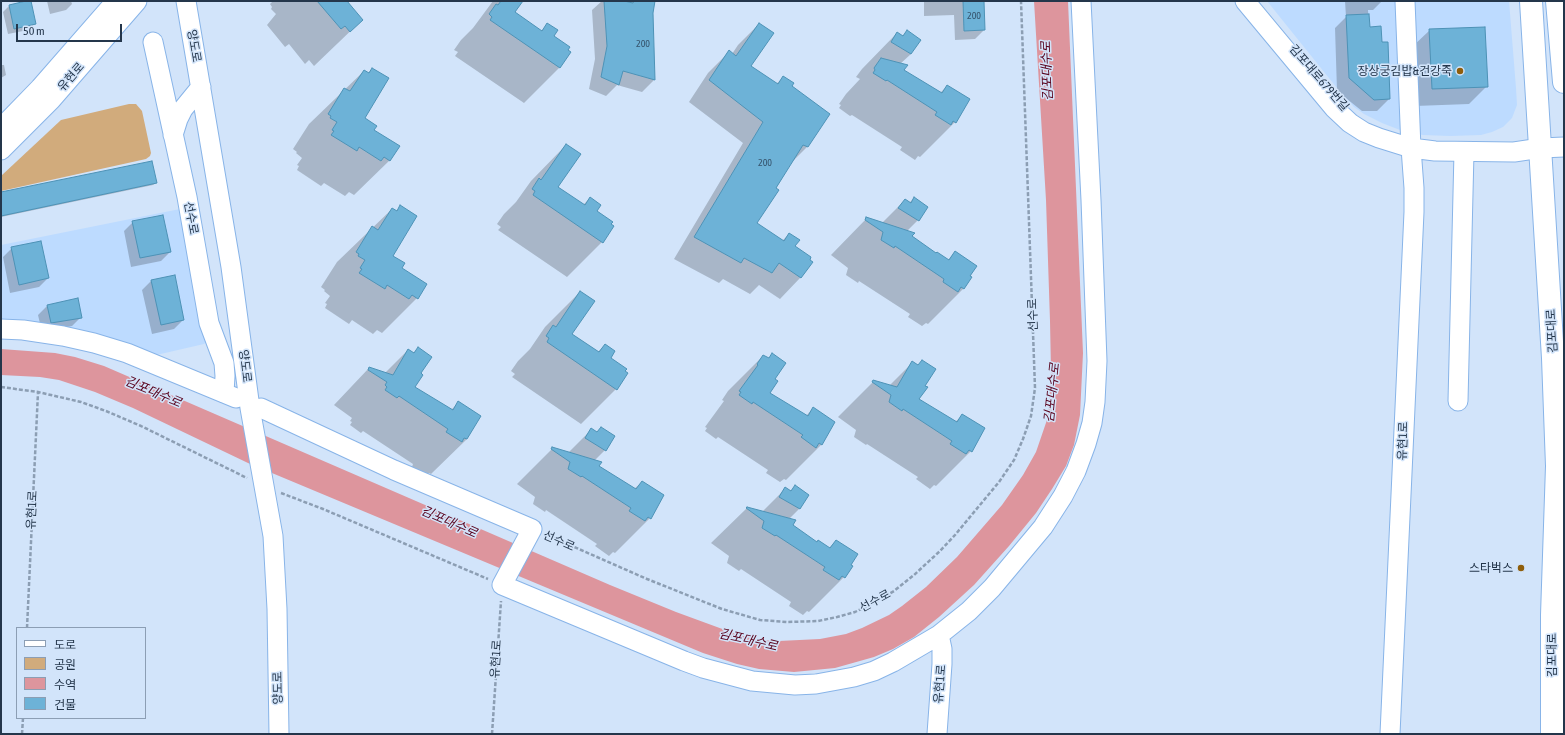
<!DOCTYPE html>
<meta charset="utf-8">
<style>
body{margin:0}
#map{position:relative;width:1565px;height:735px;overflow:hidden;background:#d2e4fa;font-family:"Asap Condensed","Noto Sans KR",sans-serif}
canvas{display:block}
.frame{position:absolute;inset:0;border:2px solid #24364b;pointer-events:none}
.legend{position:absolute;left:16px;top:627px;width:130px;height:92px;box-sizing:border-box;background:#d2e4fa;border:1px solid #8c9eb4;margin:0;padding:5px 7px;list-style:none;font-size:12px;color:#24364b}
.legend li{display:flex;align-items:center;gap:8px;height:20px}
.legend b{width:20px;border:1px solid #8c9eb4}
.scale{position:absolute;left:16px;top:24px;width:106px;height:18px;box-sizing:border-box;border:2px solid #24364b;border-top:0;padding-left:5px;font-size:12px;line-height:14px;white-space:nowrap;color:#24364b;-webkit-text-stroke:3px #d2e4fa;paint-order:stroke}
</style>
<div id="map">
<canvas width="1565" height="735"></canvas>
<div class="frame"></div>
<ul class="legend">
<li><b style="height:5px;background:#fff"></b>도로</li>
<li><b style="height:11px;background:#d1ab7c"></b>공원</li>
<li><b style="height:11px;background:#dd959d"></b>수역</li>
<li><b style="height:11px;background:#6db2d7"></b>건물</li>
</ul>
<div class="scale">50 m</div>
</div>
<script>
const g = document.querySelector('canvas').getContext('2d');
g.lineJoin = 'round';
function fill(path, color) { g.fillStyle = color; g.fill(path, 'evenodd'); }
const poly = rows => new Path2D(rows.map(r => 'M' + r).join(''));
function strokePath(path, color, width, dash) { g.strokeStyle = color; g.lineWidth = width; g.lineCap = dash ? 'butt' : 'round'; g.setLineDash(dash || []); g.stroke(path); }
function drawText(font, color, halo, rows, align = 'center') {
  g.font = font + ' "Asap Condensed","Noto Sans KR",sans-serif'; g.lineWidth = 3; g.setLineDash([]); g.textBaseline = 'middle'; g.strokeStyle = halo; g.fillStyle = color; for (const [text, x, y, turn = 0] of rows) {
    g.save(); g.translate(x, y); g.rotate((+turn || 0) * Math.PI / 180); g.textAlign = isNaN(turn) ? turn : align; if (halo) g.strokeText(text, 0, 0); g.fillText(text, 0, 0); g.restore();
  }
}
fill(poly([
 [1267,1,1509,1,1516,88,1517,105,1512,118,1503,127,1492,132,1481,135,1450,136,1423,135,1400,130,1382,123,1364,114,1354,107,1341,93],
 [180,209,207,341,204,344,152,356,1,323,1,245]
]), '#bddbff');
fill(poly([
 [129,104,136,104,142,111,151,153,150,156,146,159,1,191,1,176,61,120]
]), '#d1ab7c');
fill(poly([
 [1034,1,1068,1,1083,353,1080,415,1074,445,1066,466,1052,489,1036,513,1009,546,974,585,939,617,914,637,893,649,874,657,835,668,794,672,759,669,737,664,703,653,248,463,133,408,95,392,59,380,40,377,1,375,1,349,55,353,75,357,104,366,610,585,676,612,736,634,759,640,779,641,820,639,846,634,862,628,889,615,902,606,926,587,957,557,1002,505,1023,475,1036,452,1048,417,1051,371,1050,321,1046,200]
]), '#dd959d');
fill(poly([
 [30,1,34,24,28,30,8,34,3,12,9,6],
 [47,1,71,1,72,4,66,10,50,14],
 [273,1,345,1,362,20,314,66,309,60,305,64,289,44,285,47,267,25,276,14,271,9,272,7,270,4],
 [493,1,522,1,514,13,541,31,548,24,552,37,570,52,559,68,524,103,455,56,458,52,454,50,461,40,473,28],
 [602,1,626,2,626,1,655,1,652,13,654,80,642,92,617,85,606,96,589,89,595,59,592,10],
 [924,1,983,1,984,30,975,39,955,40,954,15,924,16],
 [1345,1,1382,1,1373,10,1368,10,1369,28,1381,43,1389,99,1377,111,1362,111,1337,91,1335,28,1346,17],
 [759,24,750,66,776,84,784,77,790,87,807,147,790,164,756,223,782,241,789,234,794,247,811,262,800,278,780,299,759,285,750,294,723,279,719,283,674,259,743,143,689,102,708,73,729,52,732,54,738,45],
 [1430,30,1487,86,1469,104,1415,106,1412,47],
 [907,32,911,54,900,64,903,71,940,93,947,86,955,122,920,157,918,156,915,160,900,150,902,147,852,115,850,116,839,108,841,105,839,104,846,94,860,79,856,77,862,69,897,33,902,36],
 [1,65,4,65,6,75,1,78],
 [372,69,364,118,373,130,390,160,354,195,349,192,345,196,324,183,321,186,297,170,299,166,297,165,302,158,296,153,297,152,293,149,309,124,364,71,368,73],
 [566,145,557,188,583,205,590,198,595,211,602,242,567,277,498,230,501,227,497,224,504,214,516,202,531,181],
 [156,183,153,185,1,217,1,193],
 [914,198,918,220,907,231,911,237,936,254,948,260,955,252,976,266,963,289,928,324,926,323,922,326,908,317,910,314,859,281,858,283,846,275,848,268,831,255,867,218,882,223,905,200,909,203],
 [400,207,391,256,401,268,417,298,382,333,377,330,373,334,352,320,349,324,325,308,327,304,325,303,330,296,324,291,325,290,321,287,337,262,392,209,396,211],
 [133,222,170,252,161,261,131,267,124,231],
 [12,248,48,278,39,287,10,293,3,257],
 [151,281,183,320,174,329,152,334,142,290],
 [580,292,571,334,598,352,605,345,610,358,616,389,581,424,512,377,515,374,511,371,518,361,530,349,545,327],
 [47,306,81,317,72,326,42,332,38,315],
 [418,349,420,373,414,387,451,410,458,403,467,439,431,474,429,473,426,476,412,467,413,464,363,431,361,433,350,425,352,422,350,421,352,418,334,405,369,368,385,373,408,350,413,353],
 [772,354,774,379,768,393,806,416,813,408,834,422,821,445,786,480,784,479,780,482,766,473,768,470,718,437,716,439,705,431,707,428,705,427,724,401,722,400,728,391,763,356,768,359],
 [922,361,924,386,918,400,955,422,963,415,971,451,936,486,934,485,930,489,916,479,918,477,867,444,866,445,854,437,856,430,838,417,874,381,889,386,912,363,917,366],
 [601,428,605,450,594,461,597,467,634,489,642,482,650,518,615,553,613,552,609,556,595,546,597,544,546,510,545,512,533,504,535,497,517,484,553,448,568,453,592,429,596,433],
 [795,487,808,495,799,509,789,519,792,525,817,543,829,548,836,541,844,577,809,612,807,611,803,615,789,606,791,602,741,569,739,571,727,563,729,556,711,543,747,508,762,512,786,488,790,491]
]), '#0003');
const building = poly([
 [26,1,31,1,36,24,14,29,9,5,26,1],
 [317,1,347,1,363,20,350,32,345,26,341,29,317,1],
 [501,1,523,1,515,12,542,31,547,23,558,30,554,36,570,47,568,50,571,52,560,68,490,20,492,17,489,14,496,4,498,5,501,1],
 [604,1,624,1,633,3,634,1,655,1,653,13,655,80,623,71,619,85,601,77,607,46,604,1],
 [963,1,984,1,985,30,964,31,963,1],
 [1369,14,1370,27,1381,26,1382,42,1388,42,1390,99,1374,100,1349,78,1346,15,1369,14],
 [759,23,774,33,751,66,778,84,783,76,794,83,792,86,830,114,808,147,803,145,776,188,779,190,757,223,784,241,789,233,800,240,795,246,811,257,810,260,813,262,801,278,779,263,772,273,744,258,741,263,694,237,763,122,709,80,729,50,736,56,759,23],
 [1485,27,1488,87,1432,89,1429,29,1485,27],
 [907,30,921,40,911,54,891,42,897,32,903,36,907,30],
 [881,58,908,65,904,70,942,93,947,85,970,99,956,123,953,121,951,125,935,115,937,112,887,80,886,81,873,73,875,70,874,68,881,58],
 [372,68,389,78,365,118,377,126,374,130,400,146,390,161,384,157,381,161,359,147,357,151,331,135,334,131,332,130,337,122,330,118,331,116,328,114,344,88,350,91,364,70,369,73,372,68],
 [566,144,581,154,558,187,585,205,590,197,601,205,597,211,613,222,611,224,614,226,603,243,533,195,535,191,532,189,539,178,541,180,566,144],
 [152,161,157,183,1,216,1,192,152,161],
 [914,197,928,207,919,221,898,208,905,199,911,203,914,197],
 [400,205,417,216,393,256,405,263,402,268,427,284,418,299,412,295,409,299,387,285,385,289,359,273,362,269,360,268,365,260,358,256,359,254,356,252,372,226,378,230,392,208,397,211,400,205],
 [163,215,171,252,140,258,132,221,163,215],
 [866,217,915,233,912,236,936,253,937,252,949,260,955,251,977,266,970,276,972,277,964,289,961,287,958,292,943,282,944,279,895,246,894,248,881,240,883,232,865,220,866,217],
 [41,241,49,278,19,285,11,247,41,241],
 [175,275,184,320,161,325,151,280,175,275],
 [580,291,595,301,572,334,599,352,605,344,615,351,611,358,627,369,625,371,628,373,617,390,547,342,549,338,546,336,553,325,556,327,580,291],
 [78,298,82,318,51,323,47,305,78,298],
 [418,347,432,357,421,373,423,375,415,387,453,410,458,401,481,416,467,439,464,438,462,442,446,432,448,429,399,396,397,398,385,390,387,387,385,385,387,382,368,370,369,367,393,375,408,349,414,353,418,347],
 [772,353,786,363,775,379,778,381,770,393,808,416,813,407,835,422,822,445,819,443,816,448,801,437,803,435,753,402,752,404,739,395,741,392,739,391,758,365,757,364,763,355,769,358,772,353],
 [922,360,936,369,925,386,928,387,919,399,957,422,962,414,985,428,972,452,969,450,966,454,950,444,952,441,903,409,902,411,889,402,891,395,872,382,873,380,897,387,912,361,918,365,922,360],
 [601,427,615,436,606,451,585,438,591,428,597,432,601,427],
 [552,447,602,462,599,466,636,489,642,481,664,495,651,519,648,517,645,521,629,511,631,508,582,476,581,477,568,469,570,462,551,449,552,447],
 [795,485,809,495,800,509,779,497,785,487,791,491,795,485],
 [747,507,796,520,793,525,817,542,818,540,830,548,836,540,858,554,851,565,853,566,845,578,842,576,839,580,823,570,825,567,776,535,775,536,762,528,764,521,746,508,747,507]
]);
fill(building, '#6db2d7');
strokePath(building, '#4d92b6', 1);
const minor = poly([
 [186,1,231,267,250,408,273,536,277,609,279,734],
 [1245,1,1334,108,1350,123,1364,132,1379,138,1411,148,1435,151,1514,152,1541,148,1564,147],
 [153,42,187,197,209,323,224,363,225,376,224,393],
 [1,128,40,88,116,1],
 [173,135,178,119,183,109,201,87],
 [1,150,51,100,137,1],
 [1,329,23,330,63,336,94,343,127,353,236,398],
 [1458,401,1464,152],
 [261,408,394,470,532,529,502,585,684,661,703,668,752,681,795,685,816,684,854,677,874,671,893,662,939,635,969,611,992,588,1043,527,1063,496,1076,471,1086,444,1092,423,1095,402,1097,361,1091,200,1081,1],
 [937,734,942,664,942,649,939,635],
 [1390,734,1414,212,1414,188,1411,148,1405,1]
]);
const major = poly([
 [1531,1,1553,358,1557,466,1552,615,1552,734],
 [1557,1,1564,82]
]);
strokePath(minor, '#88b4e8', 21);
strokePath(major, '#88b4e8', 24);
strokePath(poly([
 [1,387,38,392,81,402,106,411,141,426,247,478],
 [281,493,323,509,488,579],
 [547,535,647,579,722,609,760,620,787,622,818,621,837,617,855,612,875,602,894,591,914,575,940,551,955,535,999,482,1014,460,1023,439,1031,416,1035,388,1021,1],
 [27,628,38,392],
 [22,734,23,718],
 [492,734,501,601]
]), '#8c9eb3', 2.5, [4, 2]);
strokePath(minor, '#fff', 19);
strokePath(major, '#fff', 22);
for (const [x, y, r, color] of [
 [1460,71,4,"#8f5e0b"],
 [1521,568,4,"#8f5e0b"]
]) { const dot = new Path2D(); dot.arc(x, y, r, 0, 2 * Math.PI); g.fillStyle = color; g.fill(dot); strokePath(dot, '#d2e4fa', 1.5); }
drawText('10px', '#36556e', null, [
 ["200",974,16],
 ["200",643,44],
 ["200",765,163]
]);
drawText('12px', '#24364b', '#d2e4fa', [
 ["양도로",194,46,80],
 ["유현로",71,77,-49],
 ["김포대로679번길",1319,78,49],
 ["선수로",191,218,79],
 ["선수로",1033,315,-92],
 ["김포대로",1552,331,-93],
 ["양도로",245,366,83],
 ["유현1로",1403,441,-88],
 ["유현1로",32,510,-87],
 ["선수로",559,541,24],
 ["선수로",875,601,-29],
 ["김포대로",1552,655,-90],
 ["유현1로",496,659,-86],
 ["유현1로",940,684,-85],
 ["양도로",278,688,-91]
]);
drawText('12px', '#24364b', '#d2e4fa', [
 ["장상궁김밥&건강죽",1452,71],
 ["스타벅스",1513,568]
], 'right');
drawText('italic 13px', '#5a031d', '#d2e4fa', [
 ["김포대수로",1047,71,-92],
 ["김포대수로",153,392,23],
 ["김포대수로",1052,393,-84],
 ["김포대수로",449,522,24],
 ["김포대수로",748,640,13]
]);
</script>
